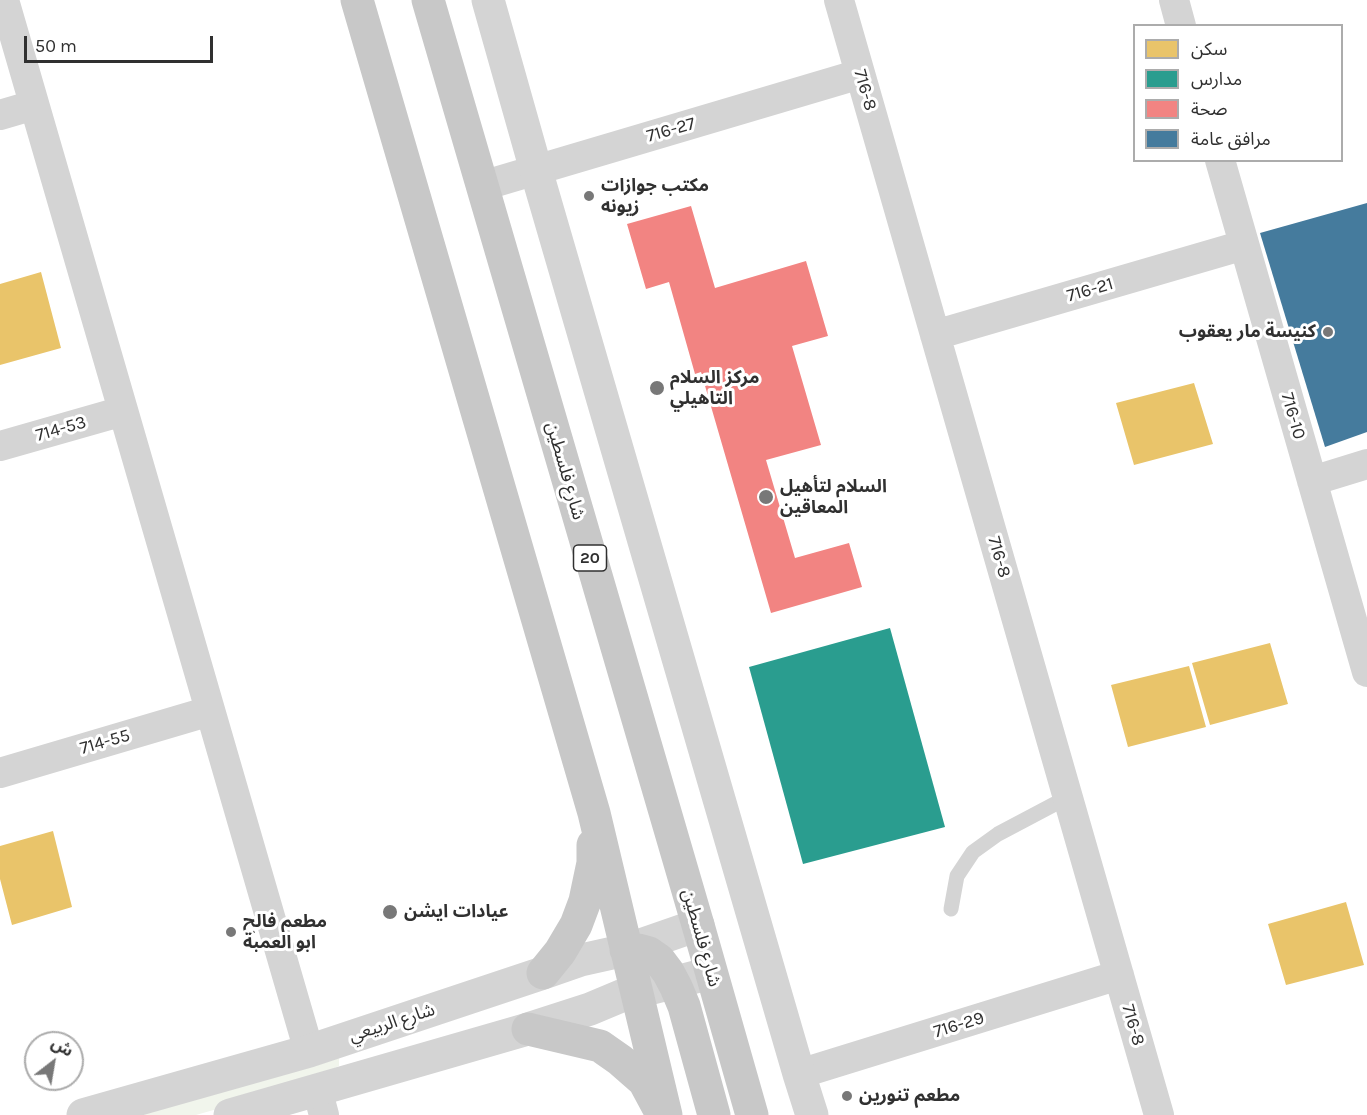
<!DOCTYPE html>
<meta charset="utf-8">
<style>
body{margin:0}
#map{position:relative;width:1367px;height:1115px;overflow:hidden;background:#fff;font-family:Karla,"Noto Sans Arabic",sans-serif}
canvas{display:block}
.legend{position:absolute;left:1133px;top:24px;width:210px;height:138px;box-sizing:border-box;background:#fff;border:2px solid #acacac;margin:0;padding:8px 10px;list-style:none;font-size:18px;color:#303030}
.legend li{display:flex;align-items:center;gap:12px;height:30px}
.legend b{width:30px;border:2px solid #acacac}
.north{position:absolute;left:24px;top:1031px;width:60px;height:60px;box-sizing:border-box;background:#fff;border:2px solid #acacac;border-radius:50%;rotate:31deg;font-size:16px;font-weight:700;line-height:24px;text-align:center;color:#303030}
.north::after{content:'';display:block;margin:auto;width:21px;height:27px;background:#787878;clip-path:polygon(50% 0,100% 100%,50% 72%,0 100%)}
.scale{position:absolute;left:24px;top:36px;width:189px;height:27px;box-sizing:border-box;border:3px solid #303030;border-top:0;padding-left:8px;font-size:18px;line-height:21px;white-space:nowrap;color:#303030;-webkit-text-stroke:4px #fff;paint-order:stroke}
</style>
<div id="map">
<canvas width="1367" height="1115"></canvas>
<ul class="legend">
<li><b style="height:16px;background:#e9c46a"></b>سكن</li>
<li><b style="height:16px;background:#2a9d8f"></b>مدارس</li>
<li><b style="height:16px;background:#f28482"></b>صحة</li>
<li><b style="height:16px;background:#457b9d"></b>مرافق عامة</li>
</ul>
<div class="north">ش</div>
<div class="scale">50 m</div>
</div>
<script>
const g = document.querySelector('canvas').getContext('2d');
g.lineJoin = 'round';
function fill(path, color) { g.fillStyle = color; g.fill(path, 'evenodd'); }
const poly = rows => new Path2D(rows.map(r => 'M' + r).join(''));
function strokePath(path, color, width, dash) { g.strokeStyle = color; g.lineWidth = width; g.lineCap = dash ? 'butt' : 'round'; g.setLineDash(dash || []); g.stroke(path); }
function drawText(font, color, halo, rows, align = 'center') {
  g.font = font + ' Karla,"Noto Sans Arabic",sans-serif'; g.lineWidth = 6; g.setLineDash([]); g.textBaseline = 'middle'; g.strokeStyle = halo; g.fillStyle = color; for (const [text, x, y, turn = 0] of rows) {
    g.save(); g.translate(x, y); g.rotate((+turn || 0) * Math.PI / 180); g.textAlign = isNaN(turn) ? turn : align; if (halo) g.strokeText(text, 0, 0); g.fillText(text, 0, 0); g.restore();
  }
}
fill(poly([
 [339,1058,339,1066,304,1082,280,1091,196,1115,129,1115]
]), '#f1f5ec');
fill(poly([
 [41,272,61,348,0,365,0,284],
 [1194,383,1213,444,1134,465,1116,403],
 [1270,643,1288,704,1210,725,1192,663],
 [1189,666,1206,727,1128,747,1111,685],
 [53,831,72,907,12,925,0,879,0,846],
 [1346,902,1364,965,1286,985,1268,924]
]), '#e9c46a');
fill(poly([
 [890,628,945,827,803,864,749,667]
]), '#2a9d8f');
fill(poly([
 [691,206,715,288,806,261,828,336,792,346,821,445,766,460,795,558,849,543,862,587,771,613,701,372,695,374,669,282,646,289,627,224]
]), '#f28482');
fill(poly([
 [1367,203,1367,432,1325,447,1260,233]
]), '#457b9d');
strokePath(poly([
 [951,909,957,876,973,852,998,834,1068,797]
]), '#d4d4d4', 15);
strokePath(poly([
 [4,0,309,1051],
 [839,0,1159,1115],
 [1174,0,1181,26],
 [0,115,34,105],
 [1220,160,1367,672],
 [482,186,860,74],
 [935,335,1244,245],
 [0,446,123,411],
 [1312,481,1367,464],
 [0,773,210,711],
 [799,1074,1119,975],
 [317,1089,324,1115]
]), '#d4d4d4', 30);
strokePath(poly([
 [488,0,536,170,799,1074,812,1115],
 [83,1115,309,1051,543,973,581,960,626,950,698,925],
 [230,1115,528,1029,590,1009,621,996,711,973]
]), '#d4d4d4', 33);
strokePath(poly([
 [357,0,594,813,666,1115],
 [428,0,698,925,752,1115],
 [626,950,638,950,649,953,659,960,668,972,676,987,684,1006,714,1115],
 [543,973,560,952,576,925,585,901,593,863,593,845],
 [528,1029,600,1046,620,1060,644,1081,658,1107]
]), '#c8c8c8', 33);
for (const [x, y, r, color] of [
 [589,196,6,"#787878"],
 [1328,332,6,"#787878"],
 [657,388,8,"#787878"],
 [766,497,8,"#787878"],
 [390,912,8,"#787878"],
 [231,932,6,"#787878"],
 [847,1096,6,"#787878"]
]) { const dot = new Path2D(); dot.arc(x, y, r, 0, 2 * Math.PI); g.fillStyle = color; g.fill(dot); strokePath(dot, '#fff', 2); }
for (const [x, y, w] of [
 [590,558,33]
]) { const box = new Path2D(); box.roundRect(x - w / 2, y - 13, w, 26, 4.5); g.fillStyle = '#fff'; g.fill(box); strokePath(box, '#303030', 1.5); }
drawText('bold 16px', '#303030', null, [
 ["20",590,558]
]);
drawText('18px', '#303030', '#fff', [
 ["716-8",865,90,74],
 ["716-27",671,130,-16],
 ["716-21",1090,290,-16],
 ["716-10",1293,416,74],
 ["714-53",61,429,-16],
 ["شارع فلسطين",565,471,74],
 ["716-8",999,557,74],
 ["714-55",105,742,-16],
 ["شارع فلسطين",701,938,74],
 ["شارع الربيعي",392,1023,-18],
 ["716-29",959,1025,-17],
 ["716-8",1133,1025,74]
]);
drawText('bold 18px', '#303030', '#fff', [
 ["مكتب جوازات",601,186],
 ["زيونه",601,207],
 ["كنيسة مار يعقوب",1316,332,"right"],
 ["مركز السلام",670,378],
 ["التاهيلي",670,399],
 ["السلام لتأهيل",780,487],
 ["المعاقين",780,508],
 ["عيادات ايشن",404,912],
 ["مطعم فالح",243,922],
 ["ابو العمبة",243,943],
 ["مطعم تنورين",859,1096]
], 'left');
</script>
